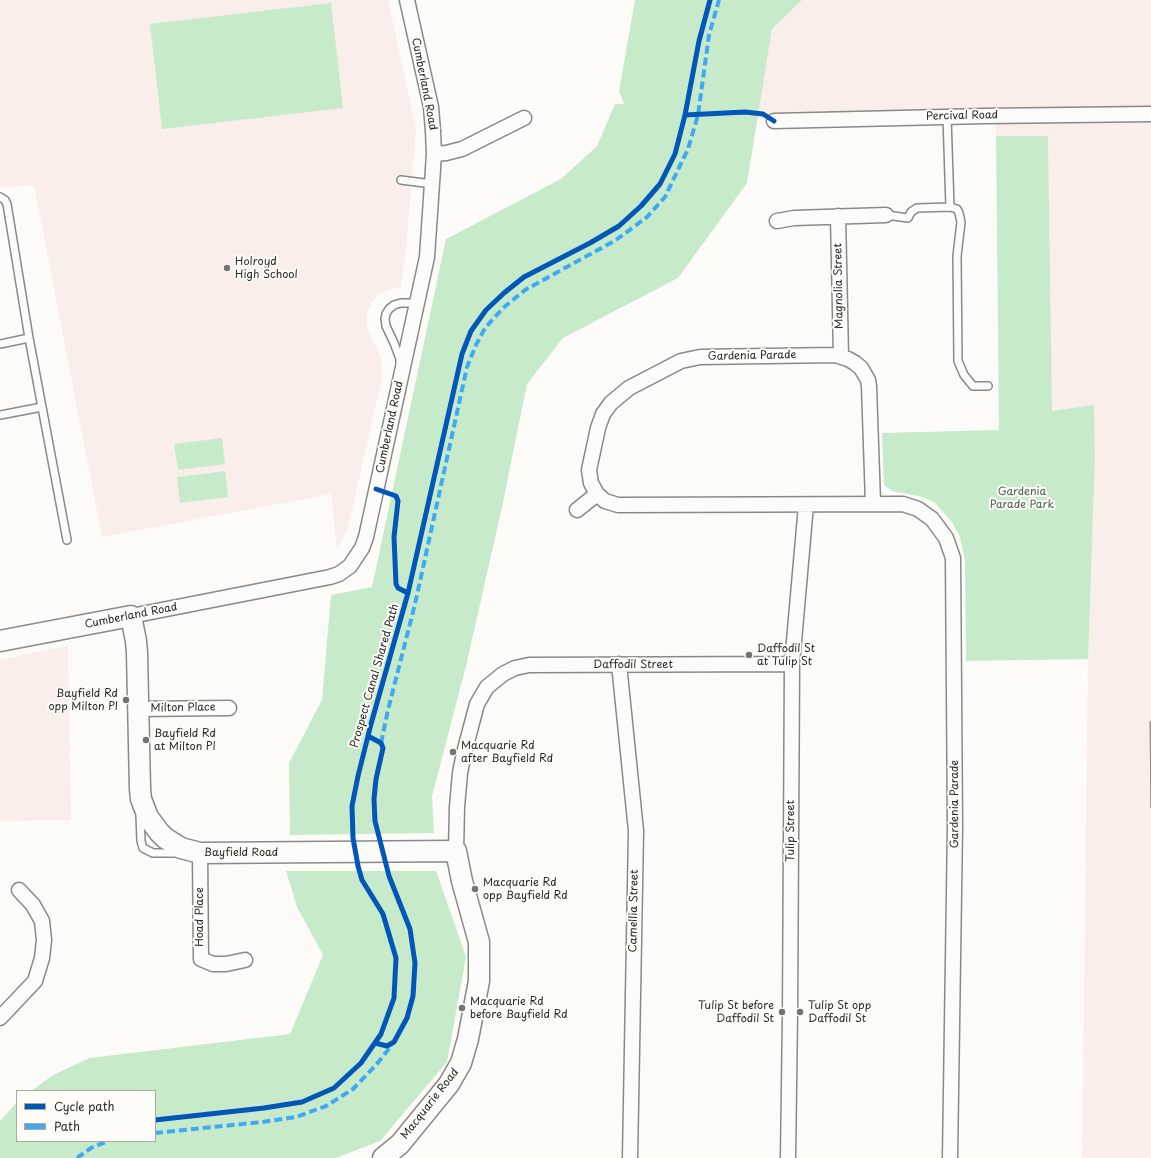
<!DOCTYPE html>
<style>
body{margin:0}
#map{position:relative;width:1151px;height:1158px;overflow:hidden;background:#fcfbf8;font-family:"Playpen Sans",sans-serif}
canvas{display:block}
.legend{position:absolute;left:16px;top:1090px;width:140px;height:52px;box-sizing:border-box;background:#fdfcf7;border:1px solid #a9a8a5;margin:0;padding:5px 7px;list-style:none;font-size:12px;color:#2b2b2b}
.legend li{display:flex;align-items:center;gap:8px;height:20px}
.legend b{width:20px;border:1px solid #a9a8a5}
</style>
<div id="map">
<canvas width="1151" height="1158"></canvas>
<ul class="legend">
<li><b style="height:5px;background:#0057b8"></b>Cycle path</li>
<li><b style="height:5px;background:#3fa9f5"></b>Path</li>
</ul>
</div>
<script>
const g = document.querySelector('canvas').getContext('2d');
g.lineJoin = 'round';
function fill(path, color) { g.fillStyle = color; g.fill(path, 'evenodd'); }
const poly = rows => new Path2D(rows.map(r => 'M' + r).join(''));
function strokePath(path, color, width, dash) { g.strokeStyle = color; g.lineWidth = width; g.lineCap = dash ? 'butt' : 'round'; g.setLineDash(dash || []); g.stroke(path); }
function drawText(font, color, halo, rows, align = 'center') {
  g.font = font + ' "Playpen Sans",sans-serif'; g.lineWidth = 4; g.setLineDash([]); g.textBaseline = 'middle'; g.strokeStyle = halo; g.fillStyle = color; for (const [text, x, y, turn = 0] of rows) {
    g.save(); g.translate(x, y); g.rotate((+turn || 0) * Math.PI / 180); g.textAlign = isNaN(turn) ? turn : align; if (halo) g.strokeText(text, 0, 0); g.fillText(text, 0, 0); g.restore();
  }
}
fill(poly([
 [0,0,388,0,416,129,406,249,401,287,387,290,378,295,371,303,367,314,367,327,371,338,377,347,381,358,382,377,352,510,347,530,337,549,331,494,102,537,34,185,0,187],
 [802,0,1151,0,1151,1158,1082,1158,1088,659,1095,458,1094,405,1052,412,1048,136,996,136,995,118,757,119,772,29],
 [68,646,71,820,0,821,0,660]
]), '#f9eee9');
fill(poly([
 [635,0,802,0,772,29,747,183,678,278,563,338,527,384,502,507,466,666,432,796,434,833,290,835,289,763,322,700,331,595,372,587,446,239,561,179,597,146,615,104,624,104,619,91],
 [331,3,343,108,162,129,150,24],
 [996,136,1048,136,1052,411,1094,405,1095,458,1088,659,966,661,965,560,960,537,952,522,935,503,923,497,892,491,884,485,882,433,999,430],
 [222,438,225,464,178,470,174,444],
 [225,471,228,497,180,503,177,477],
 [286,871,436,871,466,957,447,1062,380,1141,336,1158,0,1158,0,1121,17,1102,17,1141,155,1141,155,1091,31,1091,53,1075,90,1058,290,1034,323,955,297,907]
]), '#c7eacb');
const building = poly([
 [1150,722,1151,722,1151,808,1150,722]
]);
fill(building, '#f0e4e0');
strokePath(building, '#898987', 1);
const lane = poly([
 [401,180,432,184],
 [0,197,5,200,7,204,29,338,67,540],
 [950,207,957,209,959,213,961,222,957,256,958,361,964,375,973,386,988,386],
 [886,215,908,218,911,212,917,208,950,207,947,117],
 [0,344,29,338],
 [400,365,400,359,394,343,386,326,385,319,386,314,389,309,394,305,401,303,418,303],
 [0,415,42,407],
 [140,815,141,841,143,848,153,853,180,853]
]);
const street = poly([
 [774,121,985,116,1151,114],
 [434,154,446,153,462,149,524,118],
 [838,216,841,356],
 [777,221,794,218,886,215],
 [873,503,869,386,868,380,861,368,855,363,848,359,835,355,700,357,681,361,629,388,611,403,603,414,598,428,589,470,591,483,597,494,605,501,618,505,903,504,918,509,932,519,946,538,953,558,955,826,950,1158],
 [577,510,597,494],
 [131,616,330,577,339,574,350,566,362,548,366,537,427,257,434,154,433,131,431,107,407,0],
 [619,664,636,831,630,1158],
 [137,709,229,708],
 [456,851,457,807,460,773,464,753,477,704,487,687,503,674,515,668,529,665,792,664],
 [200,853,201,959,213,964,226,964,245,960],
 [0,1018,35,981,42,958,44,940,42,921,33,905,19,890],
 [788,1158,790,1015,792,664,806,505]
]);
const secondary = poly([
 [0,641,131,616,136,641,137,653,140,789,141,799,148,817,159,832,165,838,181,848,200,853,456,851,462,881,479,942,479,981,468,1039,461,1063,449,1084,400,1144,383,1158]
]);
strokePath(lane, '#898987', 10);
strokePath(street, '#898987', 17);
strokePath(secondary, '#898987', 23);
strokePath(lane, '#fbfbf9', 7);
strokePath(street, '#fbfbf9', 14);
strokePath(secondary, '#fbfbf9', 20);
strokePath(poly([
 [381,743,388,710,415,604,467,367,476,345,485,328,503,308,525,290,616,240,647,217,665,197,688,149,698,115,709,35,719,0],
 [155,1133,262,1122,296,1117,326,1106,353,1089,376,1065,392,1045],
 [77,1158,91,1148,108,1141]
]), '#3fa9f5', 4, [8, 4]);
strokePath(poly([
 [685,115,745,112,763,114,774,121],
 [376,489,396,496,398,501,394,537,396,584,398,588,408,593],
 [368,736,381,743,383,748,376,779,374,799,375,821,389,876,410,929,415,963,413,996,407,1018,394,1042,387,1046,375,1043],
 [155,1120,264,1108,302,1102,334,1088,361,1063,381,1034,394,998,396,958,383,914,362,880,358,866,353,838,352,806,358,776,371,724,408,593,462,354,471,331,486,310,504,293,524,277,590,243,619,226,641,206,660,184,675,154,685,115,699,41,710,0]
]), '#0057b8', 5);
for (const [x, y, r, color] of [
 [227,268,4,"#747473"],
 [749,655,4,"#747473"],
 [126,700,4,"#747473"],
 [146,740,4,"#747473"],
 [453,752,4,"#747473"],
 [475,889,4,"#747473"],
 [462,1008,4,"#747473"],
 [782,1012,4,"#747473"],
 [800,1012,4,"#747473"]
]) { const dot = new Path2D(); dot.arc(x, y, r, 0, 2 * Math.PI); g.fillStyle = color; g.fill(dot); strokePath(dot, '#fdfcf7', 1.5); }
drawText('11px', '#2b2b2b', '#fdfcf7', [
 ["Cumberland Road",424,84,79],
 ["Percival Road",962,116,-1],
 ["Magnolia Street",839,286,-91],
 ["Gardenia Parade",752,356,-1],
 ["Cumberland Road",390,427,-78],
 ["Cumberland Road",131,616,-11],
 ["Daffodil Street",633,665],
 ["Prospect Canal Shared Path",375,676,-74],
 ["Milton Place",183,708,-1],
 ["Gardenia Parade",955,804,-90],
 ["Tulip Street",791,831,-90],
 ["Bayfield Road",241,853],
 ["Camellia Street",634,911,-89],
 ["Hoad Place",200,917,-90],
 ["Macquarie Road",430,1104,-52]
]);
drawText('11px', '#2b2b2b', '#fdfcf7', [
 ["Holroyd",235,262],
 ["High School",235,275],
 ["Daffodil St",757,649],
 ["at Tulip St",757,662],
 ["Bayfield Rd",118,694,"right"],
 ["opp Milton Pl",118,707,"right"],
 ["Bayfield Rd",154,734],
 ["at Milton Pl",154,747],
 ["Macquarie Rd",461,746],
 ["after Bayfield Rd",461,759],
 ["Macquarie Rd",483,883],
 ["opp Bayfield Rd",483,896],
 ["Macquarie Rd",470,1002],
 ["before Bayfield Rd",470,1015],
 ["Tulip St before",774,1006,"right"],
 ["Daffodil St",774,1019,"right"],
 ["Tulip St opp",808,1006],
 ["Daffodil St",808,1019]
], 'left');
drawText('11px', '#4d6050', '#fdfcf7', [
 ["Gardenia",1022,492],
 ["Parade Park",1022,505]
]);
</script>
